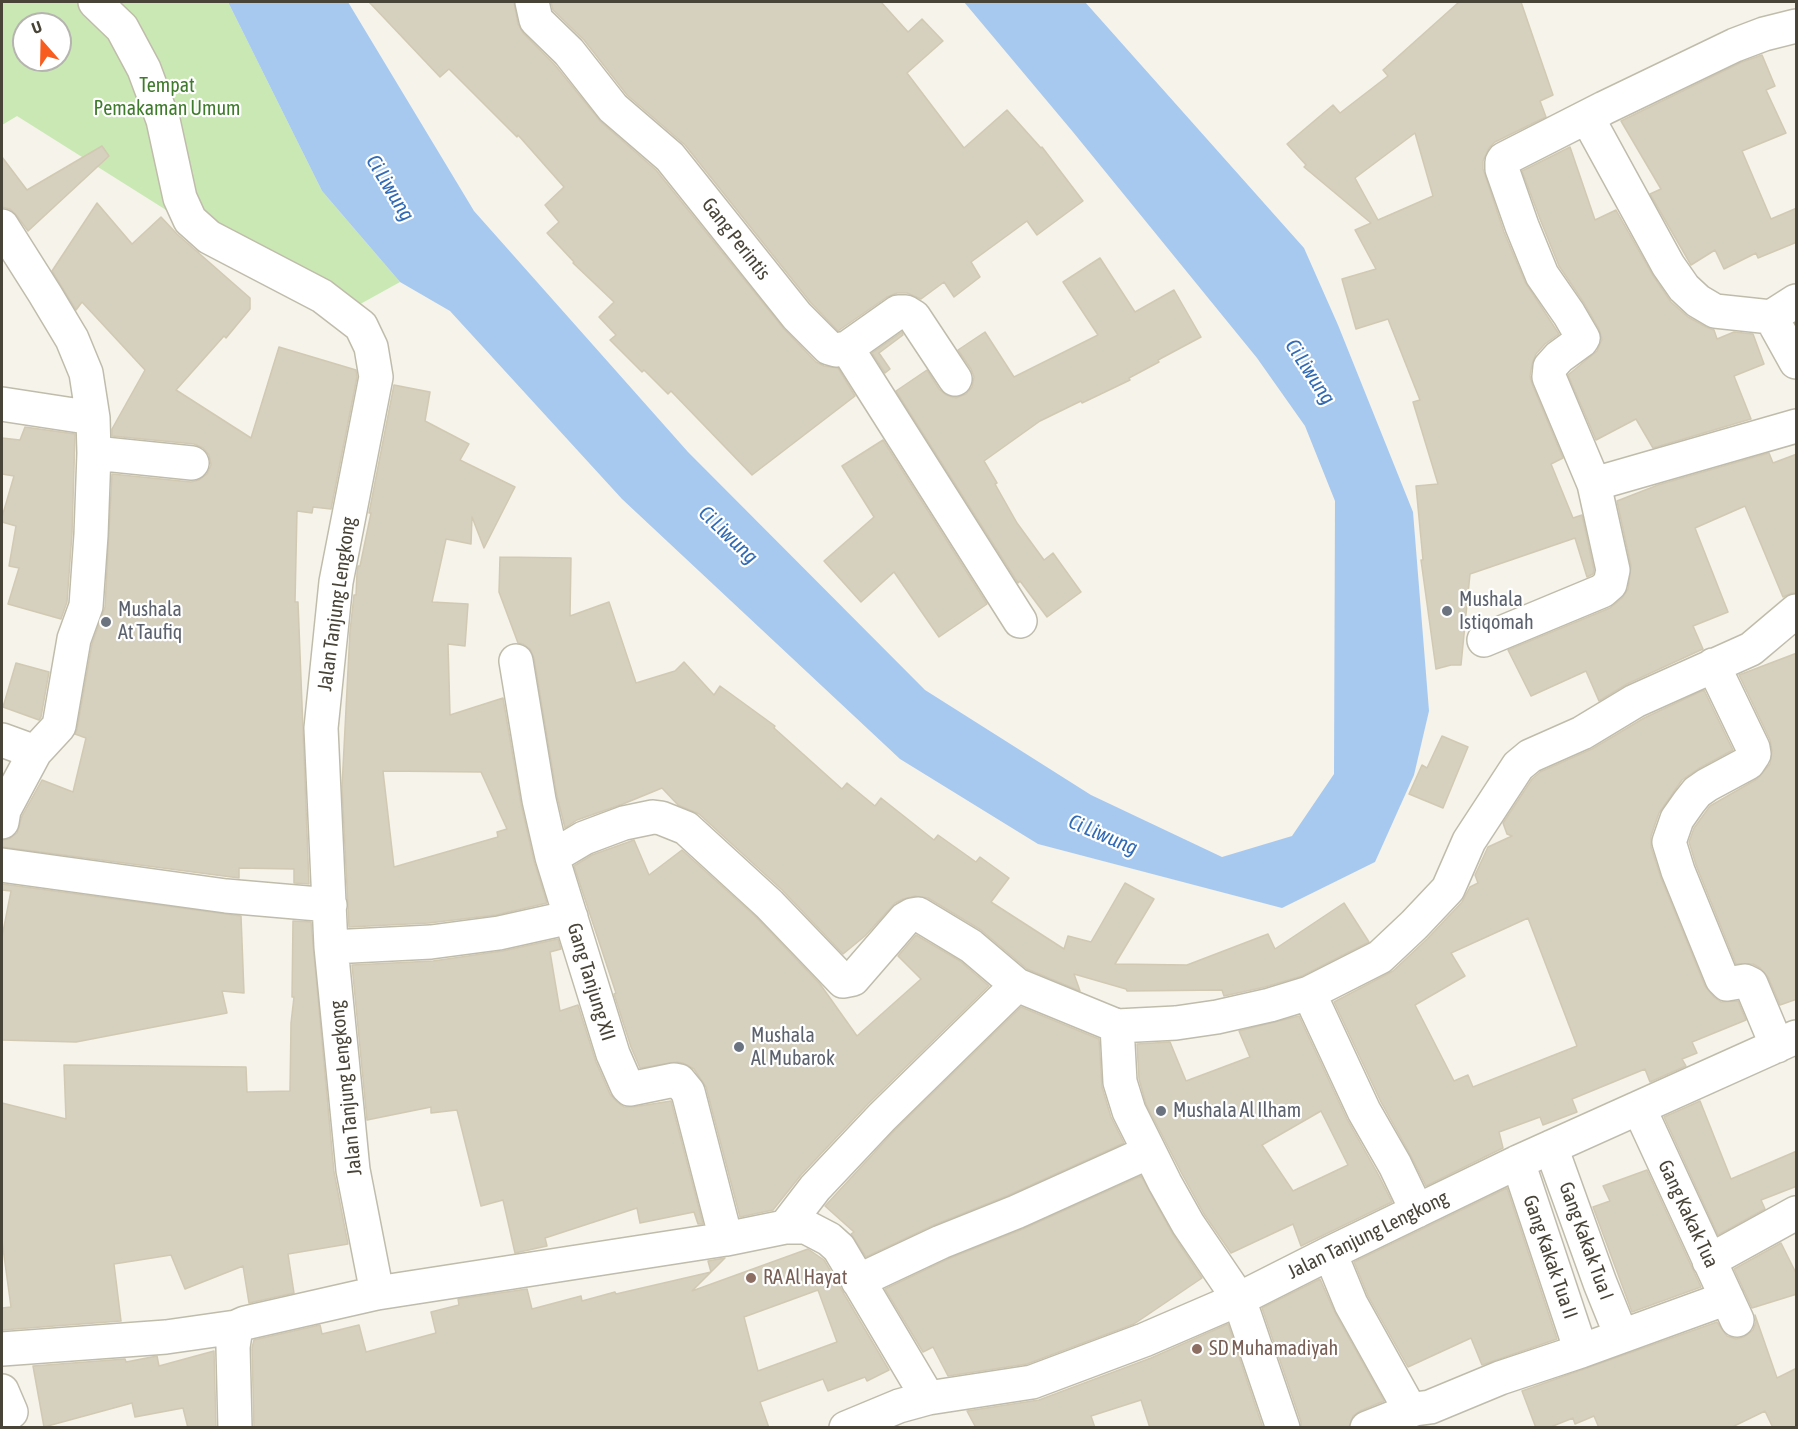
<!DOCTYPE html>
<style>
body{margin:0}
#map{position:relative;width:1798px;height:1429px;overflow:hidden;background:#f5f3ea;font-family:"Asap Condensed",sans-serif}
canvas{display:block}
.frame{position:absolute;inset:0;border:3px solid #494438;pointer-events:none}
.north{position:absolute;left:12px;top:12px;width:60px;height:60px;box-sizing:border-box;background:#fff;border:2px solid #b6b4af;border-radius:50%;rotate:340deg;font-size:16px;font-weight:700;line-height:24px;text-align:center;color:#494438}
.north::after{content:'';display:block;margin:auto;width:21px;height:27px;background:#f85c1e;clip-path:polygon(50% 0,100% 100%,50% 72%,0 100%)}
</style>
<div id="map">
<canvas width="1798" height="1429"></canvas>
<div class="frame"></div>
<div class="north">U</div>
</div>
<script>
const g = document.querySelector('canvas').getContext('2d');
g.lineJoin = 'round';
function fill(path, color) { g.fillStyle = color; g.fill(path, 'evenodd'); }
const poly = rows => new Path2D(rows.map(r => 'M' + r).join(''));
function strokePath(path, color, width, dash) { g.strokeStyle = color; g.lineWidth = width; g.lineCap = dash ? 'butt' : 'round'; g.setLineDash(dash || []); g.stroke(path); }
function drawText(font, color, halo, rows, align = 'center') {
  g.font = font + ' "Asap Condensed",sans-serif'; g.lineWidth = 4.5; g.setLineDash([]); g.textBaseline = 'middle'; g.strokeStyle = halo; g.fillStyle = color; for (const [text, x, y, turn = 0] of rows) {
    g.save(); g.translate(x, y); g.rotate((+turn || 0) * Math.PI / 180); g.textAlign = isNaN(turn) ? turn : align; if (halo) g.strokeText(text, 0, 0); g.fillText(text, 0, 0); g.restore();
  }
}
fill(poly([
 [2,2,228,2,322,191,400,282,344,313,209,237,17,116,2,125],
 [24,24,60,24,60,60,24,60]
]), '#c9e8b3');
fill(poly([
 [228,2,348,2,474,211,688,452,925,690,1091,795,1222,857,1292,836,1334,774,1335,501,1305,426,1257,358,1073,132,964,2,1085,2,1304,248,1338,325,1413,512,1429,711,1414,775,1375,862,1282,908,1038,844,900,759,622,499,450,311,400,282,322,191]
]), '#a7c9f0');
const building = poly([
 [369,2,514,2,518,24,523,33,555,65,601,122,656,170,784,329,816,362,824,366,838,368,855,396,752,475,671,391,668,394,644,370,642,372,610,340,616,335,599,317,614,302,573,263,574,262,547,233,559,222,545,205,564,187,518,135,517,137,449,69,440,77,369,2],
 [551,2,881,2,908,32,922,19,943,41,907,73,964,148,1007,110,1041,148,1042,147,1083,201,1037,235,1027,221,971,262,980,277,954,297,944,282,921,299,907,293,897,293,887,297,838,331,811,303,685,145,627,95,584,40,553,10,551,2],
 [1459,2,1521,2,1553,95,1540,101,1546,117,1495,142,1489,148,1483,161,1483,169,1504,232,1525,282,1559,334,1545,344,1536,354,1532,364,1530,376,1532,384,1563,458,1551,464,1573,518,1582,515,1594,570,1593,574,1587,577,1575,538,1470,574,1461,665,1451,665,1436,669,1421,560,1423,560,1416,486,1438,484,1413,402,1420,400,1388,319,1356,329,1342,279,1376,269,1355,230,1371,223,1304,167,1306,165,1287,144,1333,105,1340,113,1388,76,1383,70,1459,2],
 [1415,133,1433,196,1378,220,1355,178,1415,133],
 [1762,55,1775,86,1766,90,1786,133,1742,151,1771,219,1797,208,1797,242,1758,258,1756,253,1724,269,1715,250,1691,265,1650,194,1661,189,1621,121,1742,62,1762,55],
 [102,146,109,156,28,231,17,216,10,209,2,207,2,157,27,190,102,146],
 [1570,147,1595,220,1616,210,1652,274,1671,302,1688,317,1706,327,1714,330,1717,339,1734,332,1753,334,1764,364,1734,376,1751,419,1653,448,1636,419,1596,440,1568,375,1597,351,1602,339,1599,329,1584,303,1559,266,1540,219,1522,171,1570,147],
 [97,203,132,244,161,217,177,234,250,298,250,309,226,338,224,336,176,390,251,438,279,347,356,370,357,377,331,509,313,507,312,513,297,511,295,602,298,602,309,884,294,883,294,869,239,868,239,878,2,847,2,840,9,839,17,833,22,816,42,780,73,792,86,738,75,734,77,729,92,644,105,607,112,474,191,482,199,480,207,474,211,465,209,455,203,448,194,444,112,436,112,429,145,370,82,302,76,310,52,271,97,203],
 [1100,258,1135,312,1174,290,1201,337,1158,360,1159,362,1129,378,1130,380,1082,403,1081,401,1040,421,984,461,997,483,995,484,1017,523,1044,560,1053,553,1081,592,1047,617,1020,581,1018,583,896,391,927,370,939,389,946,395,956,398,966,394,972,387,974,377,971,369,958,350,985,332,1014,377,1098,335,1063,282,1100,258],
 [902,332,903,335,879,353,890,369,885,373,872,353,902,332],
 [394,385,430,392,425,421,469,444,460,460,515,487,484,548,472,517,471,544,446,539,432,602,468,604,465,646,448,644,450,715,503,698,521,804,534,861,547,903,496,915,429,923,349,927,342,787,350,631,354,595,356,595,357,573,358,566,360,566,371,513,369,513,394,385],
 [383,771,481,772,507,829,497,832,498,837,394,867,383,771],
 [25,427,75,434,72,534,67,602,61,619,8,604,19,568,9,566,16,526,2,522,2,517,14,476,2,474,2,438,20,440,25,427],
 [883,440,987,604,939,637,894,572,861,602,824,561,874,517,842,466,883,440],
 [1769,453,1773,463,1797,454,1797,593,1792,593,1783,597,1745,506,1695,528,1728,612,1693,626,1703,649,1627,684,1599,701,1586,671,1531,696,1508,650,1610,608,1622,598,1628,589,1631,566,1617,501,1658,485,1769,453],
 [500,557,571,558,570,616,609,602,636,683,675,671,684,662,714,695,720,686,775,726,774,728,842,789,847,783,875,806,881,798,934,840,938,835,976,862,980,857,1009,878,991,902,1064,949,1068,936,1091,942,1125,883,1154,899,1115,964,1187,965,1268,934,1275,949,1344,903,1369,942,1302,976,1265,987,1224,996,1222,990,1127,991,1126,989,1074,974,1080,991,1027,969,981,930,928,898,915,896,903,899,895,903,865,936,843,954,782,890,699,814,678,805,662,788,623,804,577,820,565,828,557,796,534,658,530,649,523,644,518,643,499,592,500,557],
 [1797,653,1797,999,1780,1005,1768,977,1760,968,1753,964,1736,964,1696,865,1689,842,1694,828,1710,806,1757,779,1770,764,1772,751,1770,740,1739,675,1797,653],
 [16,663,49,672,41,717,39,720,3,707,16,663],
 [1704,690,1733,750,1698,769,1682,780,1659,813,1651,836,1651,847,1661,878,1705,986,1714,997,1721,1002,1738,1001,1746,1020,1692,1042,1697,1053,1682,1059,1686,1066,1650,1082,1645,1069,1572,1099,1577,1112,1543,1125,1540,1117,1499,1132,1503,1148,1426,1186,1411,1156,1381,1102,1334,1002,1393,971,1427,939,1462,902,1470,887,1478,883,1475,875,1488,847,1512,836,1507,834,1503,823,1532,779,1540,772,1592,749,1644,718,1704,690],
 [1528,918,1577,1046,1473,1087,1468,1075,1454,1081,1415,1005,1465,976,1451,953,1528,918],
 [1442,736,1468,747,1443,808,1409,794,1422,765,1427,768,1442,736],
 [634,840,649,875,682,850,756,917,820,984,857,1036,921,979,898,956,916,935,960,961,989,986,868,1104,801,1175,773,1210,740,1217,706,1087,694,1069,683,1063,677,1062,640,1068,631,1047,614,994,616,993,574,866,592,855,634,840],
 [2,884,241,916,244,993,222,991,227,1013,76,1042,2,1040,2,937,11,891,2,890,2,884],
 [293,921,311,922,334,1172,348,1244,288,1254,294,1293,249,1303,243,1266,185,1289,171,1255,114,1264,121,1321,2,1330,2,1308,11,1307,2,1241,2,1103,66,1119,64,1065,246,1067,247,1092,290,1091,291,1023,294,997,292,997,293,921],
 [558,939,561,949,550,952,560,1011,578,1005,596,1062,610,1094,617,1102,624,1107,633,1107,671,1101,703,1224,698,1224,694,1212,640,1223,637,1208,545,1238,547,1246,515,1253,503,1200,481,1206,457,1110,431,1113,431,1107,367,1120,352,965,433,961,503,951,558,939],
 [1021,1007,1099,1039,1102,1087,1111,1117,1124,1143,1009,1195,934,1225,866,1257,851,1234,854,1232,825,1206,895,1130,1021,1007],
 [1299,1016,1347,1119,1378,1174,1392,1202,1301,1246,1293,1224,1231,1253,1204,1214,1182,1174,1146,1104,1139,1079,1137,1044,1170,1042,1186,1081,1250,1057,1239,1031,1299,1016],
 [1321,1111,1348,1165,1293,1191,1262,1145,1321,1111],
 [1700,1101,1731,1179,1797,1151,1797,1186,1761,1200,1765,1209,1718,1235,1664,1117,1700,1101],
 [1647,1170,1701,1287,1632,1312,1593,1207,1610,1201,1603,1186,1647,1170],
 [1141,1176,1172,1233,1202,1278,1134,1324,1027,1364,948,1376,933,1347,923,1352,885,1289,948,1259,1023,1229,1141,1176],
 [1507,1188,1557,1339,1482,1365,1471,1338,1408,1367,1368,1296,1354,1262,1507,1188],
 [1781,1243,1797,1275,1797,1294,1752,1308,1734,1269,1781,1243],
 [808,1249,824,1260,889,1370,867,1381,865,1377,828,1391,823,1379,760,1402,769,1428,254,1428,252,1348,254,1340,320,1325,322,1334,359,1325,366,1352,436,1333,431,1312,459,1305,458,1299,527,1289,532,1309,581,1296,582,1301,615,1292,616,1294,711,1272,708,1261,725,1258,692,1291,808,1249],
 [818,1290,837,1342,758,1371,744,1317,818,1290],
 [1320,1279,1335,1313,1384,1401,1360,1411,1353,1416,1349,1428,1301,1428,1301,1422,1262,1308,1320,1279],
 [1755,1315,1777,1378,1797,1368,1797,1428,1773,1428,1765,1411,1730,1428,1599,1428,1594,1416,1575,1424,1573,1418,1548,1428,1536,1428,1522,1391,1717,1322,1727,1336,1736,1339,1744,1337,1753,1330,1756,1322,1755,1315],
 [1228,1324,1263,1428,1150,1428,1141,1400,1091,1416,1095,1428,976,1428,967,1411,1039,1400,1151,1358,1228,1324],
 [214,1351,216,1428,188,1428,183,1408,135,1417,132,1403,44,1427,33,1366,125,1359,126,1362,157,1356,159,1366,214,1351]
]);
fill(building, '#d6d0bf');
strokePath(building, '#d1c9b2', 1.5);
const minor = poly([
 [95,2,122,28,144,69,163,120,180,198,190,220,209,237,322,296,361,326,371,347,376,377,336,582,321,728,331,947,353,1170,377,1293],
 [532,2,536,20,569,52,613,108,670,157,797,316,829,348,836,350,847,348,898,312,906,312,914,317,955,379],
 [1587,117,1668,265,1684,288,1698,301,1715,311,1771,317,1796,301],
 [2,226,45,294,72,339,86,373,93,418,94,453,91,535,86,606,74,639,59,726,35,752,4,810,2,822],
 [1771,317,1796,362],
 [847,348,1020,621],
 [2,404,93,418],
 [94,453,192,463],
 [1594,484,1549,377,1550,367,1559,357,1581,341,1583,338,1569,314,1542,275,1522,226,1502,169,1502,162,1504,159,1604,108,1735,45,1764,34,1796,26],
 [1484,640,1602,591,1610,584,1613,570,1594,484,1796,426],
 [516,661,539,800,552,857,613,1054,627,1086,630,1089,674,1080,679,1081,688,1092,726,1239],
 [1713,665,1753,748,1754,754,1748,763,1707,785,1697,792,1689,802,1677,819,1669,842,1678,871,1722,979,1727,984,1745,981,1751,984,1777,1046],
 [2,740,35,752],
 [552,857,584,838,624,823,653,817,661,818,686,828,769,904,843,981,853,979,905,919,912,915,918,914,971,946,1017,985,1117,1026,1176,1023,1217,1017,1270,1005,1309,993,1380,957,1414,925,1448,889,1469,841,1518,766,1530,756,1582,733,1635,701,1751,649,1796,611],
 [2,865,226,896,330,905],
 [331,947,431,942,499,933,571,917],
 [1309,993,1364,1111,1395,1165,1417,1211],
 [1117,1026,1120,1082,1129,1111,1165,1183,1188,1224,1239,1299,1283,1428],
 [1639,1108,1737,1320],
 [1551,1147,1600,1283,1621,1335],
 [1518,1162,1581,1351],
 [785,1227,815,1188,882,1117,1017,985],
 [1330,1253,1351,1304,1409,1408,1415,1409],
 [1709,1261,1796,1213],
 [858,1281,941,1242,1016,1212,1149,1152],
 [2,1349,166,1337,236,1327,245,1323,377,1293,726,1239,785,1227,806,1227,829,1239,839,1248,928,1398],
 [2,1391,11,1412],
 [235,1428,233,1347,236,1327],
 [846,1428,899,1406,928,1398,1032,1382,1144,1340,1239,1299,1330,1253,1518,1162,1796,1037],
 [1367,1428,1415,1409,1430,1407,1500,1378,1581,1351,1727,1298]
]);
strokePath(minor, '#c0bcac', 36);
strokePath(minor, '#fff', 33);
for (const [x, y, r, color] of [
 [1447,611,6,"#6b7280"],
 [106,622,6,"#6b7280"],
 [739,1047,6,"#6b7280"],
 [1161,1111,6,"#6b7280"],
 [751,1278,6,"#8d6e63"],
 [1197,1349,6,"#8d6e63"]
]) { const dot = new Path2D(); dot.arc(x, y, r, 0, 2 * Math.PI); g.fillStyle = color; g.fill(dot); strokePath(dot, '#fff', 2); }
drawText('20px', '#3e7b2b', '#fff', [
 ["Tempat",167,86],
 ["Pemakaman Umum",167,109]
]);
drawText('20px', '#494438', '#fff', [
 ["Gang Perintis",736,239,52],
 ["Jalan Tanjung Lengkong",337,604,-82],
 ["Gang Tanjung XII",591,982,73],
 ["Jalan Tanjung Lengkong",346,1088,-96],
 ["Gang Kakak Tua",1688,1214,65],
 ["Jalan Tanjung Lengkong",1368,1235,-26],
 ["Gang Kakak Tua I",1586,1241,70],
 ["Gang Kakak Tua II",1550,1257,71]
]);
drawText('20px', '#5b616d', '#fff', [
 ["Mushala",1459,600],
 ["Istiqomah",1459,623],
 ["Mushala",118,610],
 ["At Taufiq",118,633],
 ["Mushala",751,1036],
 ["Al Mubarok",751,1059],
 ["Mushala Al Ilham",1173,1111]
], 'left');
drawText('20px', '#785e54', '#fff', [
 ["RA Al Hayat",763,1278],
 ["SD Muhamadiyah",1209,1349]
], 'left');
drawText('italic 21px', '#316bb5', '#fff', [
 ["Ci Liwung",390,188,59],
 ["Ci Liwung",1310,372,57],
 ["Ci Liwung",728,535,44],
 ["Ci Liwung",1103,835,23]
]);
</script>
